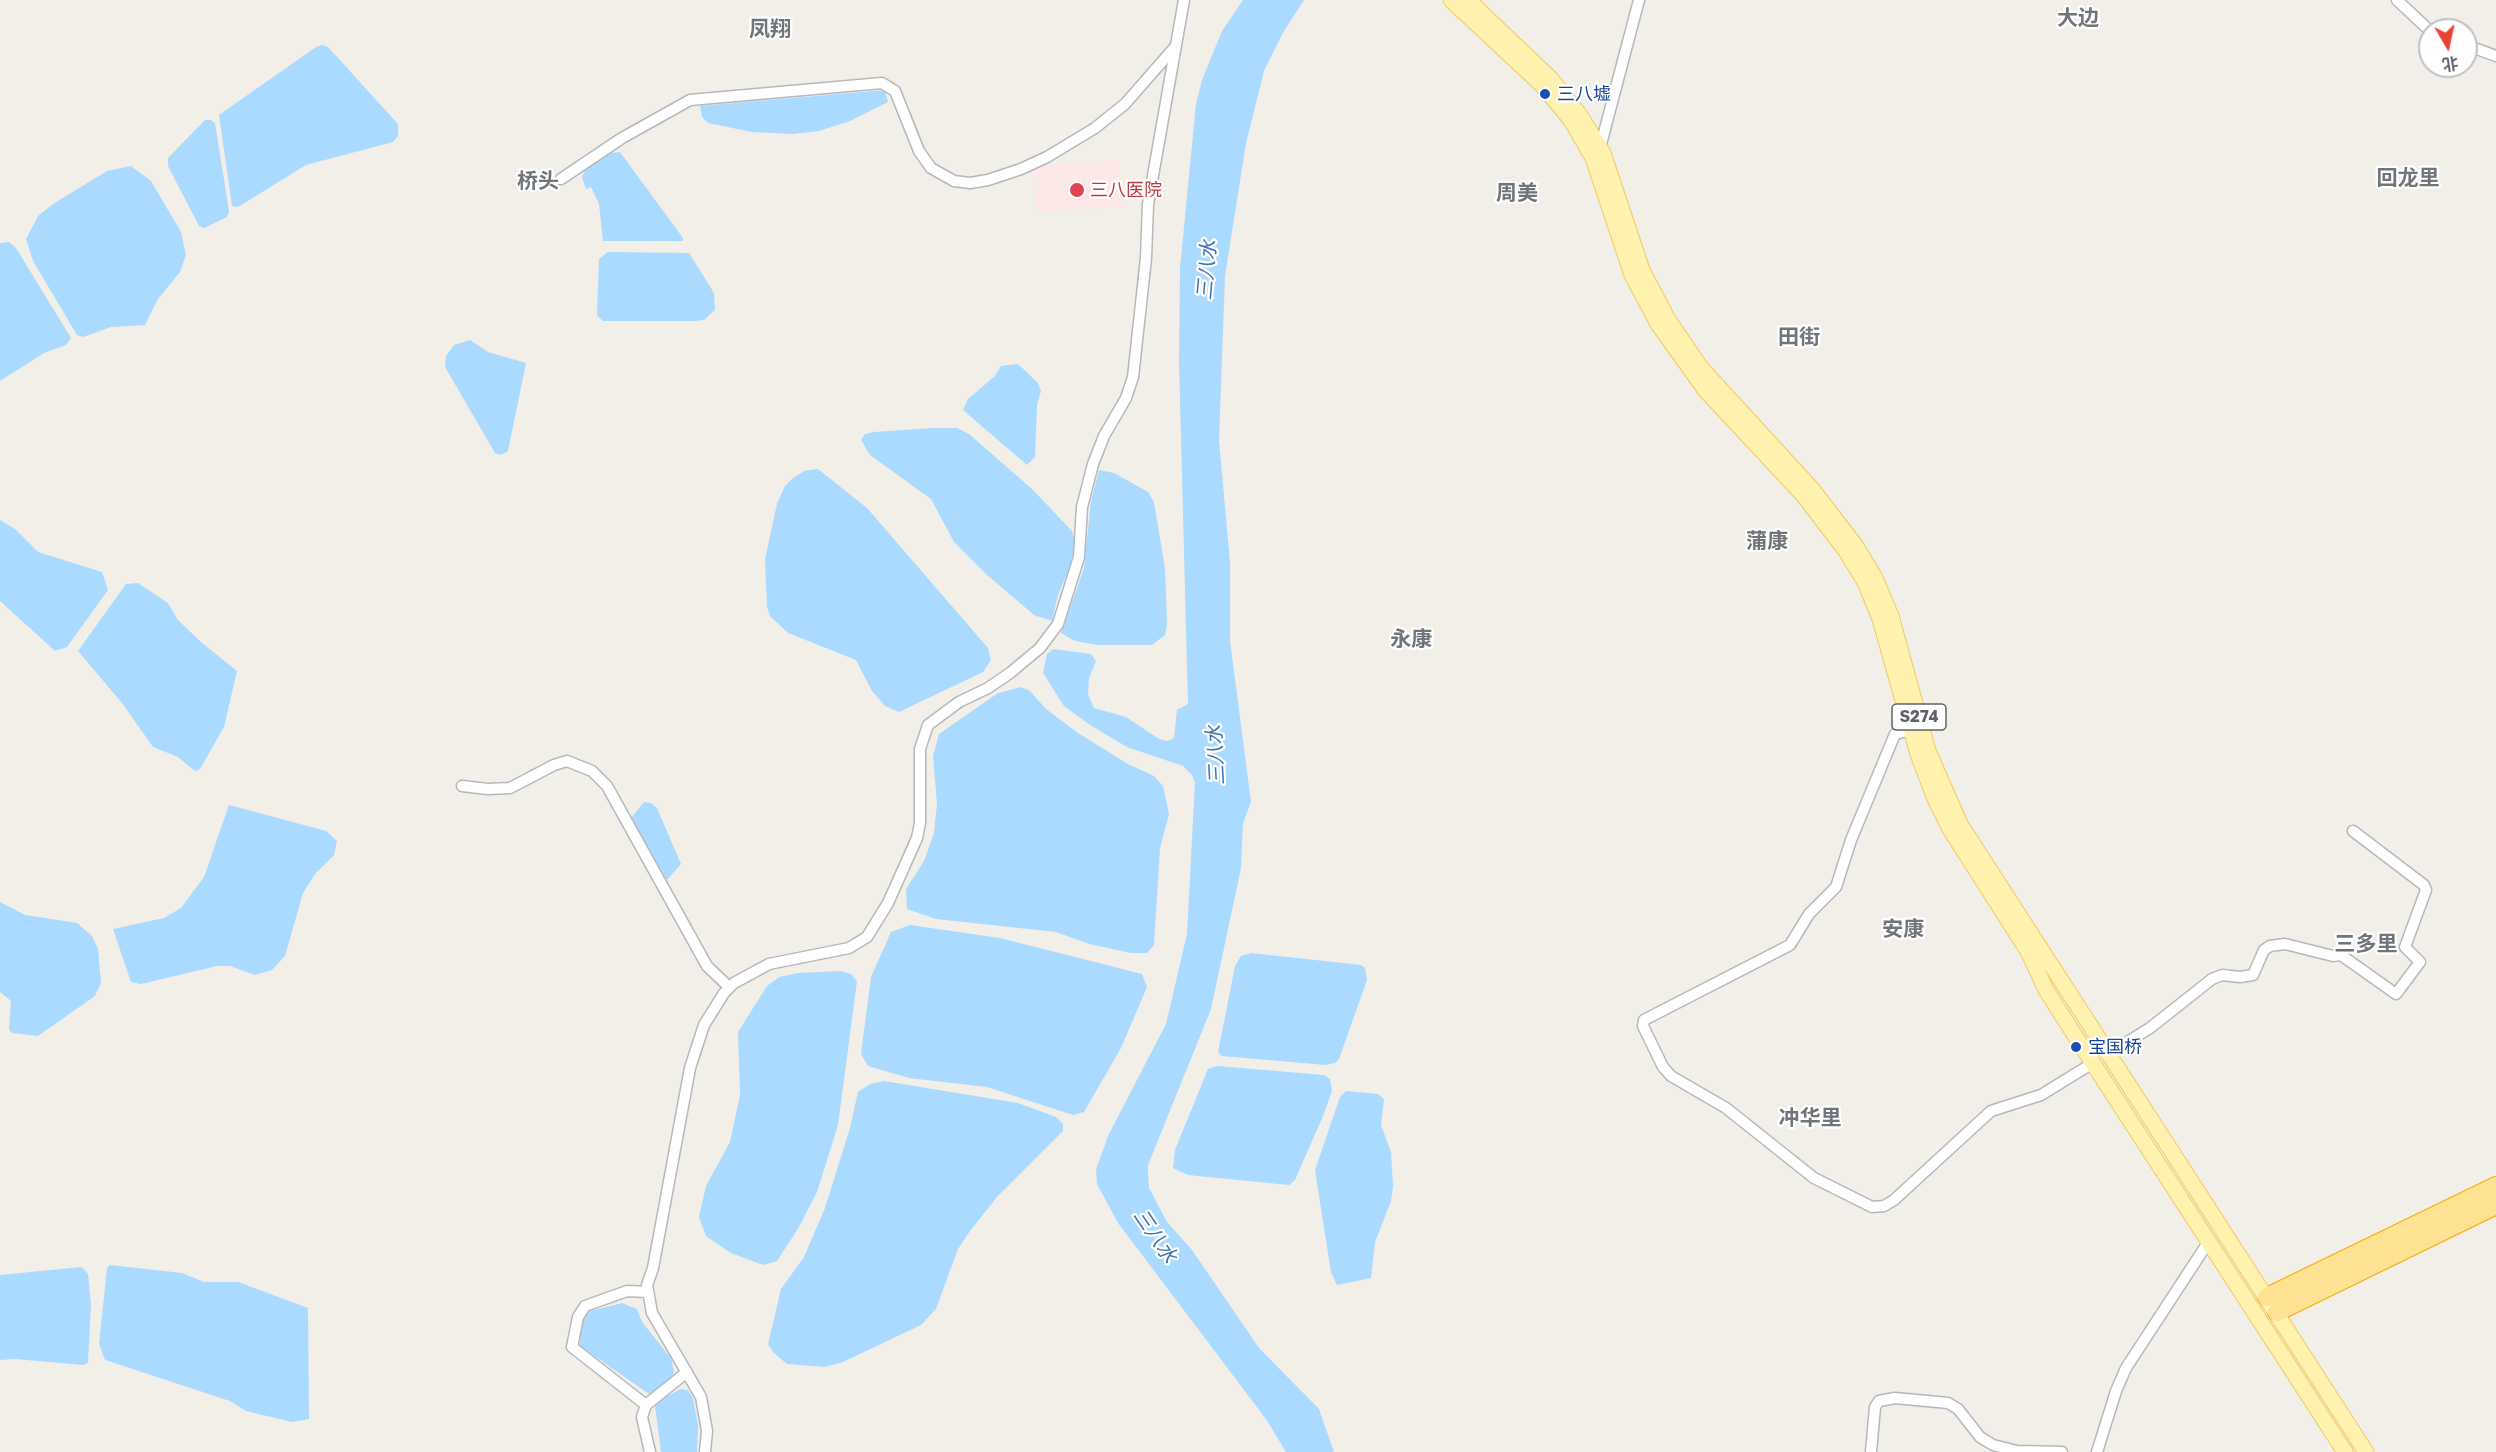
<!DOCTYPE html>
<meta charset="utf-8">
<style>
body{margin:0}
#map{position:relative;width:2496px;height:1452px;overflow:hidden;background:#f1efe8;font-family:"Golos Text","Noto Sans SC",sans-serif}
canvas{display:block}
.north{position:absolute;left:2418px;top:18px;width:60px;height:60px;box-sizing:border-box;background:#fff;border:2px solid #bfc1c3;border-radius:50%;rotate:171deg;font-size:16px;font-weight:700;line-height:24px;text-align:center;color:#5f6368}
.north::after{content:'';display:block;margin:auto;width:21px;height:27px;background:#ea4335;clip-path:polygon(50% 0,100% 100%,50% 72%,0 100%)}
</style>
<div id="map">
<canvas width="2496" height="1452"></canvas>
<div class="north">北</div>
</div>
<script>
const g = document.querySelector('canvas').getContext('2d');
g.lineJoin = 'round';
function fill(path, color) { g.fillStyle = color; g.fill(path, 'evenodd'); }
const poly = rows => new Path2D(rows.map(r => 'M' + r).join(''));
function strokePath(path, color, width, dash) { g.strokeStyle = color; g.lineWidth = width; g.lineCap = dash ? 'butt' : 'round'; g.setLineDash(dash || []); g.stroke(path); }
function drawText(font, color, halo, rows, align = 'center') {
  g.font = font + ' "Golos Text","Noto Sans SC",sans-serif'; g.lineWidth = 4.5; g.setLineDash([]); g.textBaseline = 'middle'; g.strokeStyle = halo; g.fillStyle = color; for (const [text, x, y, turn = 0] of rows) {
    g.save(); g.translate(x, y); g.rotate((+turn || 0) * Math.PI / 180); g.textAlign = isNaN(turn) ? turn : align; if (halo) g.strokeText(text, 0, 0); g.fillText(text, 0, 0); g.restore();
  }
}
fill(poly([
 [1119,160,1121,207,1035,211,1034,172,1041,164]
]), '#fce8e6');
fill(poly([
 [1243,0,1304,0,1284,31,1264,71,1246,143,1225,276,1219,440,1230,563,1230,641,1251,802,1243,823,1241,868,1211,1009,1148,1165,1148,1173,1149,1188,1167,1222,1192,1250,1259,1348,1319,1409,1334,1452,1286,1452,1266,1419,1118,1223,1097,1184,1096,1169,1109,1134,1166,1024,1187,934,1195,783,1192,775,1183,766,1127,747,1090,725,1064,706,1043,673,1047,654,1053,649,1091,654,1096,661,1089,678,1088,694,1094,708,1126,717,1159,739,1167,741,1174,738,1177,710,1188,704,1179,362,1180,268,1196,104,1202,80,1222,31],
 [322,45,328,47,398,124,398,136,393,142,306,165,238,207,232,206,219,115,316,47],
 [885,90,888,102,850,121,819,131,793,134,752,132,708,123,702,117,700,106],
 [205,120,211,120,215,123,229,211,227,217,204,228,199,226,168,166,168,158],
 [620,152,683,238,683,241,603,241,599,204,591,187,586,189,582,177,585,170,611,153],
 [131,166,151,181,181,232,186,255,180,272,158,299,145,325,111,327,83,337,77,335,33,261,26,239,38,216,53,204,107,171],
 [9,242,16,248,71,338,66,345,44,353,0,381,0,243],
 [608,252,689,253,714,293,715,310,704,320,695,321,603,321,597,315,599,259],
 [470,340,488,352,526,363,508,451,501,455,495,453,445,367,446,356,454,345],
 [1018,364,1038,383,1041,391,1037,405,1035,457,1027,465,963,410,968,399,995,376,1001,366],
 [933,428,957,428,969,434,1032,489,1072,531,1075,540,1071,564,1058,595,1052,621,1034,615,986,574,954,542,931,499,870,455,861,440,865,434,874,432],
 [818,469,867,508,988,648,991,660,983,672,899,712,885,706,872,691,856,660,788,633,770,616,767,607,765,559,777,504,785,486,792,479,804,471],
 [1099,470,1114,473,1148,492,1154,502,1165,568,1167,624,1165,635,1152,645,1098,645,1075,641,1061,633,1084,568,1091,501],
 [0,520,15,529,38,552,102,572,108,590,67,647,55,651,0,601],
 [138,583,168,603,178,620,202,643,237,671,224,727,200,769,195,771,178,757,153,747,122,703,78,651,126,584],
 [1021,687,1030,691,1046,709,1078,733,1128,764,1154,776,1163,786,1169,814,1160,848,1154,945,1147,953,1131,953,1089,944,1056,932,936,919,907,909,906,889,924,861,934,833,937,804,933,756,939,734,998,693],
 [644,802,651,803,657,808,681,864,667,880,631,818],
 [229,805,326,831,337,841,334,855,315,874,303,893,285,956,272,970,255,975,230,966,217,966,141,984,131,982,113,929,164,918,181,908,204,877],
 [0,902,25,915,77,923,92,936,98,949,101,983,95,996,38,1036,12,1033,9,1029,11,1001,0,992],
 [910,925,1000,938,1142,974,1147,987,1121,1048,1084,1112,1073,1115,987,1087,909,1078,868,1066,861,1054,871,977,891,932],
 [1251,953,1361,965,1365,968,1367,980,1339,1059,1335,1063,1326,1065,1222,1056,1218,1052,1235,966,1241,956],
 [841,971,851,974,857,981,838,1125,817,1192,799,1227,777,1261,763,1265,731,1253,706,1236,699,1217,706,1186,730,1142,740,1095,738,1032,767,986,779,977,798,973],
 [1217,1066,1324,1075,1330,1079,1332,1091,1323,1116,1295,1180,1289,1185,1188,1175,1173,1168,1175,1150,1208,1069],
 [884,1081,1018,1103,1056,1117,1063,1124,1063,1131,997,1197,970,1231,958,1249,936,1309,921,1325,843,1362,824,1367,787,1364,774,1353,768,1344,781,1289,804,1257,825,1208,850,1128,858,1092,870,1084],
 [1346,1091,1378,1094,1384,1099,1381,1125,1391,1152,1393,1186,1391,1201,1375,1242,1371,1278,1337,1285,1331,1272,1315,1170,1340,1097],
 [110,1265,182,1273,204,1282,238,1282,308,1308,309,1419,292,1422,246,1411,230,1401,105,1360,99,1344,107,1268],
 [82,1267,88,1274,91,1305,88,1363,83,1365,15,1359,0,1360,0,1275],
 [622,1303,637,1309,642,1322,671,1358,674,1372,671,1377,654,1393,649,1394,580,1346,581,1317,586,1312],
 [681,1389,688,1390,693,1398,698,1425,697,1452,661,1452,655,1406,662,1399]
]), '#aadaff');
const minor = poly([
 [2397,0,2430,31],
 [2466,45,2496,56],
 [1600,148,1639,0],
 [561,179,622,138,690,100,882,83,895,91,919,151,931,168,954,181,970,183,988,180,1021,169,1047,157,1095,128,1125,104,1174,48],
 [1912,730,1895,734,1851,840,1836,887,1809,914,1790,945,1644,1020,1643,1026,1663,1067,1671,1076,1726,1108,1814,1178,1872,1207,1884,1206,1894,1200,1991,1111,2041,1095,2093,1063],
 [462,786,488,789,510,788,554,765,567,761,592,771,607,786,707,966,729,987],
 [2108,1054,2150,1028,2212,979,2222,975,2240,977,2253,975,2264,950,2270,946,2285,944,2333,956,2341,955,2396,994,2420,962,2405,947,2426,890,2424,885,2353,831],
 [646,1405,572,1347,578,1317,585,1306,627,1291,648,1292],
 [650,1452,642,1417,646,1405,687,1372],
 [705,1452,707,1431,701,1397,652,1313,647,1285,653,1268,690,1068,704,1025,724,993,734,983,769,964,849,948,867,937,888,903,917,838,920,823,920,749,928,725,959,702,988,688,1010,673,1040,648,1058,624,1079,557,1082,507,1093,464,1104,436,1126,398,1133,377,1146,258,1148,204,1184,0],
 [1871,1452,1875,1407,1879,1401,1895,1398,1948,1403,1958,1409,1980,1437,1993,1445,2017,1451,2062,1452],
 [2097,1452,2116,1391,2126,1368,2209,1241]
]);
const primary = poly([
 [1451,0,1543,86,1571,120,1593,158,1632,275,1658,324,1706,391,1804,496,1846,551,1865,582,1880,619,1918,754,1935,799,1950,829,2029,953,2046,990,2074,1034,2345,1452],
 [1468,0,1551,79,1579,114,1603,153,1642,270,1667,318,1701,368,1812,489,1855,545,1875,578,1891,616,1928,751,1960,824,2366,1452]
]);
const motorway = poly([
 [2267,1297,2496,1186],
 [2277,1312,2496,1205]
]);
strokePath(minor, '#b5b8bc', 13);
strokePath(primary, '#f2c960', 17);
strokePath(motorway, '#f9ab00', 20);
strokePath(minor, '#fff', 10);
strokePath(primary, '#fff2af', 15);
strokePath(motorway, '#fde293', 18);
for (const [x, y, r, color] of [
 [1545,94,6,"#1a4fb4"],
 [1077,190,8,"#e0444e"],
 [2076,1047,6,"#1a4fb4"]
]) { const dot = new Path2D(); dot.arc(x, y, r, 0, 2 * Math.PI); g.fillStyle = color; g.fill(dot); strokePath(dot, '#fff', 2); }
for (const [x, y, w] of [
 [1919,717,54]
]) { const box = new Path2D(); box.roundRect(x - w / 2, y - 13, w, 26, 4.5); g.fillStyle = '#fff'; g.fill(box); strokePath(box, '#5f6368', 1.5); }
drawText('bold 16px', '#5f6368', null, [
 ["S274",1919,717]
]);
drawText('18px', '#164399', '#fff', [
 ["三八墟",1557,94],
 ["宝国桥",2088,1047]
], 'left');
drawText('18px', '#be3a42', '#fff', [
 ["三八医院",1090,190]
], 'left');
drawText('italic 20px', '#4174aa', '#fff', [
 ["三八水",1207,270,-85],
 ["三八水",1216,755,-93],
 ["三八水",1155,1236,56]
]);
drawText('bold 21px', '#70757a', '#fff', [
 ["大边",2078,18],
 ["凤翔",770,29],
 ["回龙里",2408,178],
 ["桥头",538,181],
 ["周美",1517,193],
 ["田街",1799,337],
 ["蒲康",1767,541],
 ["永康",1411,639],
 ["安康",1903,929],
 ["三多里",2366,944],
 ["冲华里",1810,1118]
]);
</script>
